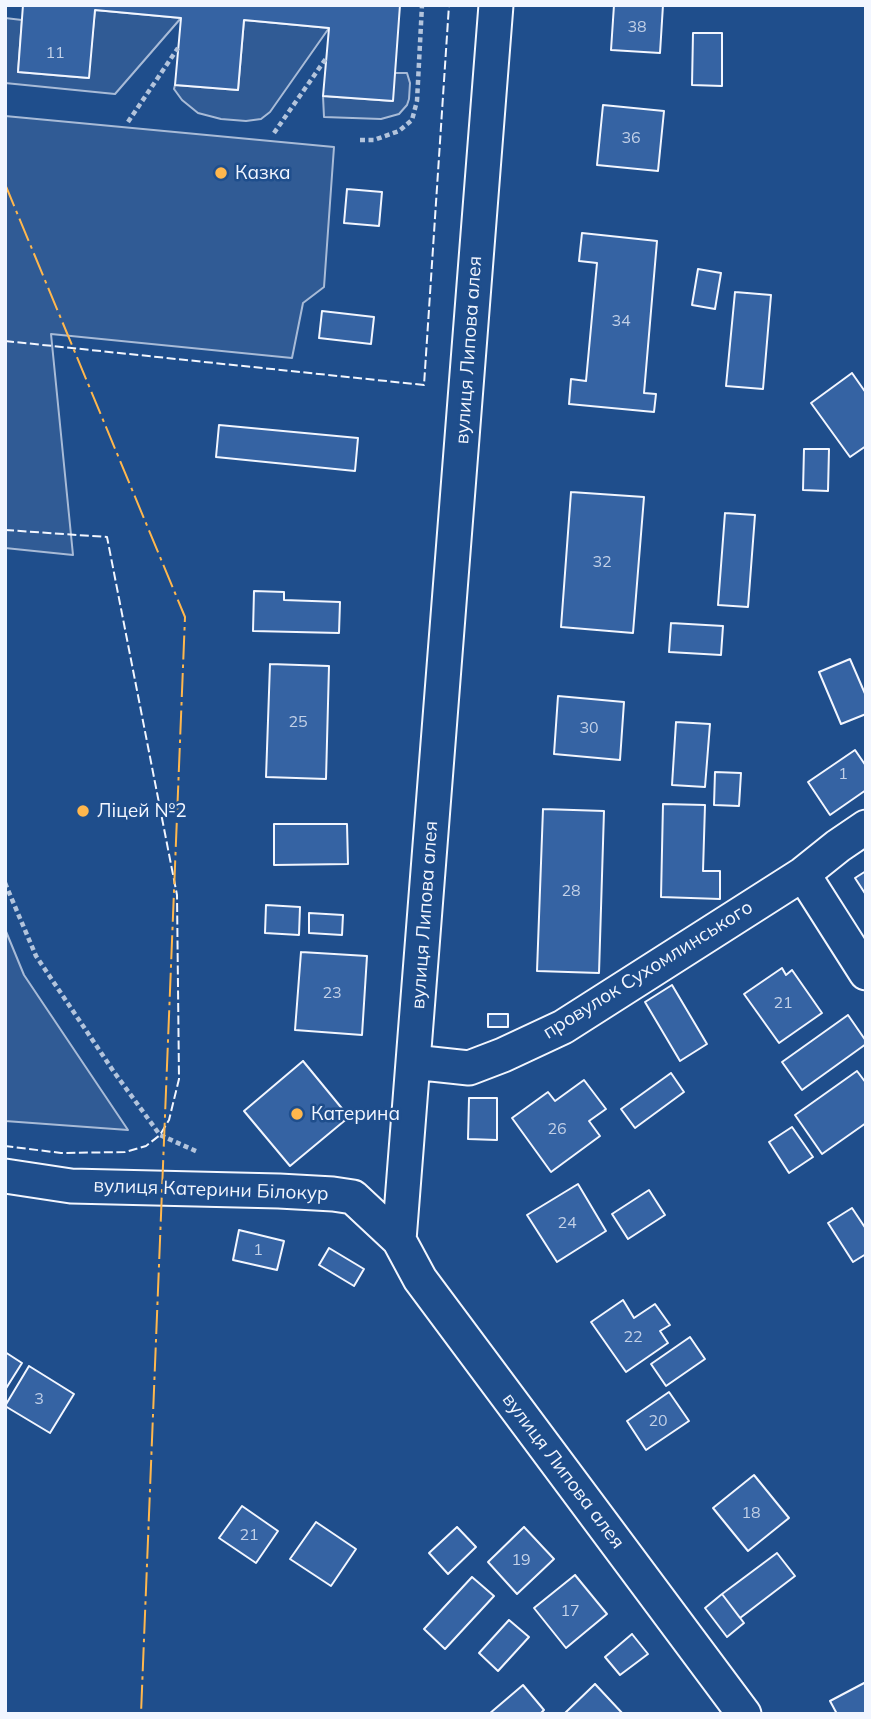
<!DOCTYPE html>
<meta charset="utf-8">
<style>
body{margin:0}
#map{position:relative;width:871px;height:1719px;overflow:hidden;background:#1f4e8c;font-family:Mulish,sans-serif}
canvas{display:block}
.frame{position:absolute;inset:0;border:7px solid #f2f6ff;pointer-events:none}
</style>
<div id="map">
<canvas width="871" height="1719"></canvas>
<div class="frame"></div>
</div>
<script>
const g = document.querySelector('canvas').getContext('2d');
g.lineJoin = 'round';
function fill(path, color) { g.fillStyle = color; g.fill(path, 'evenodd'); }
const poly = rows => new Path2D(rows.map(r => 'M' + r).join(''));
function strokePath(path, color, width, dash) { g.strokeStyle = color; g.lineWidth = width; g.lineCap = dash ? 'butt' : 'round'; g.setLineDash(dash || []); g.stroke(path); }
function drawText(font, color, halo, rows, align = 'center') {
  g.font = font + ' Mulish,sans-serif'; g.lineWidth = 5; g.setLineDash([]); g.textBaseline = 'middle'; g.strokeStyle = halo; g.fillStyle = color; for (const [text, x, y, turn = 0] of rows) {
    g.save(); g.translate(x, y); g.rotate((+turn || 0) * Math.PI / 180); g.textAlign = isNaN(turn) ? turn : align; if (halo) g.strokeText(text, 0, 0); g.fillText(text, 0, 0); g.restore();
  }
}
const built = poly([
 [95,10,181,18,115,94,5,83,5,18,22,20,18,72,88,78,95,10],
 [244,20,329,28,270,112,261,119,246,121,221,119,198,113,182,100,174,89,175,85,238,90,244,20],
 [394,73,407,73,410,83,409,99,407,105,399,114,381,119,324,117,323,96,392,101,394,73],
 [5,116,334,147,324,287,303,303,292,358,51,334,73,555,5,548,5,116],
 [5,929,24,975,128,1130,5,1121,5,929]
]);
fill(built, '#305b95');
strokePath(built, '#a8bbd7', 2);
const building = poly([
 [23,5,400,5,393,101,323,96,329,28,244,20,238,90,175,85,181,18,95,10,89,78,18,72,23,5],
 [614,5,663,5,660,53,611,50,614,5],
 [693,33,722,33,722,86,692,85,693,33],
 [603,105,664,111,658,171,597,165,603,105],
 [347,189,382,192,379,226,344,223,347,189],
 [582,233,657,241,644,393,656,394,654,412,569,404,571,379,586,381,597,263,579,261,582,233],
 [698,269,721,273,715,309,692,305,698,269],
 [735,292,771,295,763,389,726,386,735,292],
 [322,311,374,317,371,344,319,338,322,311],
 [852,373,866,393,866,446,850,457,811,403,852,373],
 [219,425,358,438,355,471,216,457,219,425],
 [804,449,829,449,828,491,803,490,804,449],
 [571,492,644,497,633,633,561,627,571,492],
 [725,513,755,515,748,607,718,605,725,513],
 [254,591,284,592,284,600,340,602,339,633,253,631,254,591],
 [671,623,723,626,721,655,669,652,671,623],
 [850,659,866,696,866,714,841,724,819,672,850,659],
 [270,664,329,666,326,779,266,777,270,664],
 [558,696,624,702,620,760,554,754,558,696],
 [676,722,710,724,705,787,672,785,676,722],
 [855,750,866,766,866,790,830,815,808,782,855,750],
 [715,772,741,773,739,806,714,805,715,772],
 [663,804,705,805,703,871,720,871,720,899,661,897,663,804],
 [543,809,604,811,599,973,537,971,543,809],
 [274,824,347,824,348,864,274,865,274,824],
 [866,871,866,895,855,878,866,871],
 [266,905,300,907,299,935,265,933,266,905],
 [309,913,343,915,342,935,309,933,309,913],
 [301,952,367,956,362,1035,295,1030,301,952],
 [782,968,786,975,792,970,822,1013,779,1043,744,994,782,968],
 [672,985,707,1044,680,1061,645,1002,672,985],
 [488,1014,508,1014,508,1027,488,1027,488,1014],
 [848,1015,866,1041,866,1044,802,1090,782,1062,848,1015],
 [303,1061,349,1117,290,1166,244,1111,303,1061],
 [857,1071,866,1083,866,1123,822,1154,795,1115,857,1071],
 [671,1073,684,1092,635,1128,621,1109,671,1073],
 [584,1080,606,1109,589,1121,600,1136,551,1172,512,1118,548,1092,555,1101,584,1080],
 [469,1098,497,1098,497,1140,468,1139,469,1098],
 [792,1127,813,1157,789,1173,769,1142,792,1127],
 [578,1184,606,1231,557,1262,527,1215,578,1184],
 [649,1190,665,1215,628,1239,612,1214,649,1190],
 [852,1208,866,1229,866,1254,853,1262,828,1223,852,1208],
 [239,1230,284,1241,277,1270,233,1260,239,1230],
 [329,1248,364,1269,354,1286,319,1265,329,1248],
 [623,1300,634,1318,655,1304,670,1325,660,1331,668,1343,626,1372,591,1322,623,1300],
 [690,1337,705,1359,666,1386,651,1364,690,1337],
 [5,1352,22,1363,5,1390,5,1352],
 [29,1366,74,1394,50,1433,5,1406,29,1366],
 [669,1392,689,1421,646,1450,627,1421,669,1392],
 [754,1475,789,1518,748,1551,713,1508,754,1475],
 [242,1506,278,1531,256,1563,219,1538,242,1506],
 [316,1522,356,1549,331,1586,290,1559,316,1522],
 [457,1527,476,1547,448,1574,429,1553,457,1527],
 [524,1527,554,1559,517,1594,488,1562,524,1527],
 [777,1553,795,1576,740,1618,722,1594,777,1553],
 [575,1575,607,1614,566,1648,534,1608,575,1575],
 [472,1577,494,1596,445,1649,424,1629,472,1577],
 [722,1594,744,1623,727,1637,705,1608,722,1594],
 [509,1620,529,1637,498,1671,479,1653,509,1620],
 [632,1634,648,1654,620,1675,605,1657,632,1634],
 [866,1682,866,1714,837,1714,830,1701,866,1682],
 [595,1684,623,1714,564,1714,595,1684],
 [523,1685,544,1710,540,1714,489,1714,523,1685]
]);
fill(building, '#3563a3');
strokePath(building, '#f2f6ff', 2);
const street = poly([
 [496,5,399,1240,420,1279,744,1714],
 [803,874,866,973],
 [413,1062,469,1068,503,1055,563,1027,803,874,838,846,866,827],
 [5,1176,71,1186,279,1191,333,1194,353,1197,399,1240]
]);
strokePath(street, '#f2f6ff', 37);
strokePath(poly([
 [128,122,178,48],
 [274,133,327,57],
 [360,140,374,140,399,131,412,120,417,101,422,5],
 [5,883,36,956,114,1072,160,1135,198,1152]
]), '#b3c4dc', 4.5, [5, 3.5]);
strokePath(street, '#1f4e8c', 33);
strokePath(poly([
 [5,341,424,385,449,5],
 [5,530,107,537,177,895,179,1079,169,1120,160,1135,146,1146,125,1152,61,1153,5,1146]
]), '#f2f6ff', 2, [9, 3.5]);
strokePath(poly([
 [5,184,185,617,141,1714]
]), '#ffb74d', 2, [24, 5, 3.5, 5]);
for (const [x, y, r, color] of [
 [221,173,7,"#ffb74d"],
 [83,811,7,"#ffb74d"],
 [297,1114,7,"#ffb74d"]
]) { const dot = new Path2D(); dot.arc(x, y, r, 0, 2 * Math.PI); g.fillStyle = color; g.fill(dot); strokePath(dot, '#1f4e8c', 2.5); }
drawText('16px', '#c3d1e8', null, [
 ["38",637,27],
 ["11",55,53],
 ["36",631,138],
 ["34",621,321],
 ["32",602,562],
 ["25",298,722],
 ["30",589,728],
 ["1",843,774],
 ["28",571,891],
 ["23",332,993],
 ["21",783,1003],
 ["26",557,1129],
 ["24",567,1223],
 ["1",258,1250],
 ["22",633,1337],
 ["3",39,1399],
 ["20",658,1421],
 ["18",751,1513],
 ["21",249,1535],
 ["19",521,1560],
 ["17",570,1611]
]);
drawText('19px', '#f2f6ff', '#1f4e8c', [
 ["Казка",235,173],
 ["Ліцей №2",97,811],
 ["Катерина",311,1114]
], 'left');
drawText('19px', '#f2f6ff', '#1f4e8c', [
 ["вулиця Липова алея",469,350,-86],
 ["вулиця Липова алея",425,915,-86],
 ["провулок Сухомлинського",648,970,-32],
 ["вулиця Катерини Білокур",211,1190,2],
 ["вулиця Липова алея",563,1471,53]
]);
</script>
